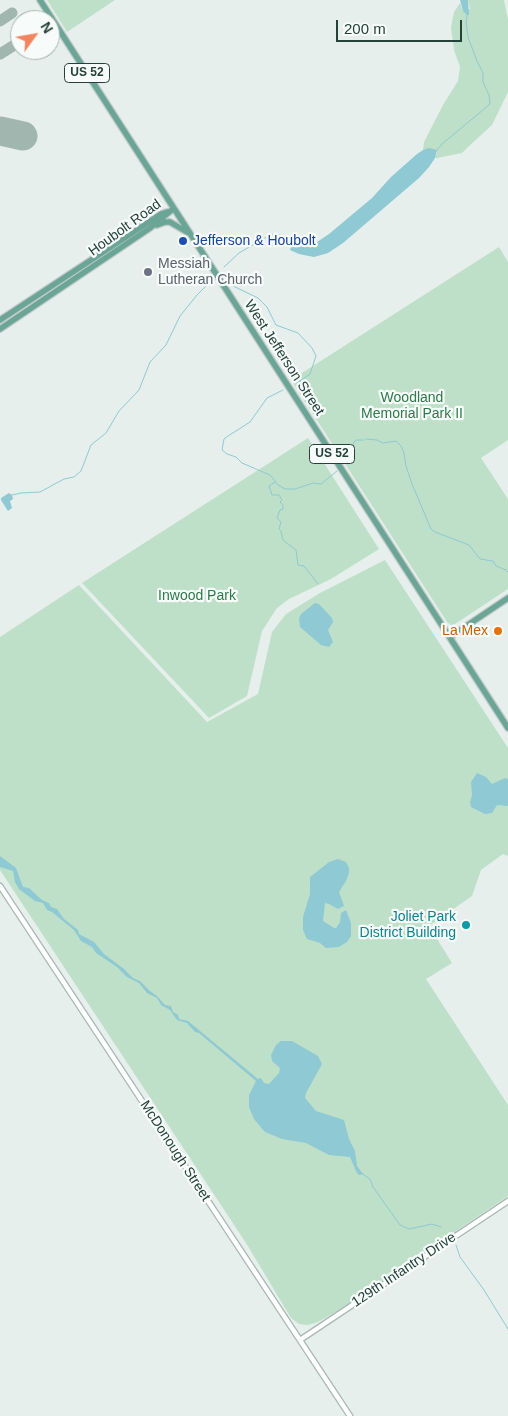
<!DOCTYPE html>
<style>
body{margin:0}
#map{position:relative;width:508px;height:1416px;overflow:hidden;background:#e6efeb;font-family:Helvetica,sans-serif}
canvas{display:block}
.north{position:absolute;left:10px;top:10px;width:50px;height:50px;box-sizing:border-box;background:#f7fbf9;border:1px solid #a3b1ad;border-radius:50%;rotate:58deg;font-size:14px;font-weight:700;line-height:20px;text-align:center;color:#24423a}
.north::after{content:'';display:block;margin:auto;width:18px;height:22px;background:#f4845f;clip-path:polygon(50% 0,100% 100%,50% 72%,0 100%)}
.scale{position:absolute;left:336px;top:20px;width:126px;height:22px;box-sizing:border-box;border:2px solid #24423a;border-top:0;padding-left:6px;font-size:15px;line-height:18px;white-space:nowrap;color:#24423a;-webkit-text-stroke:4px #f7fbf9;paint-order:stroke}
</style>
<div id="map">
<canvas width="508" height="1416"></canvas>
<div class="north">N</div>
<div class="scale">200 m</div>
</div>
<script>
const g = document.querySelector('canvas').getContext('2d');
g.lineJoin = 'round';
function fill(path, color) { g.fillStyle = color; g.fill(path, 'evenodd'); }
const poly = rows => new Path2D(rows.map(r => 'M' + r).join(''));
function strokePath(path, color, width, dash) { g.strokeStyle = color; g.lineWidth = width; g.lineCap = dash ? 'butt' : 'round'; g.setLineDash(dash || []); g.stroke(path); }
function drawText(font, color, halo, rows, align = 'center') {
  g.font = font + ' Helvetica,sans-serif'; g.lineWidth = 4.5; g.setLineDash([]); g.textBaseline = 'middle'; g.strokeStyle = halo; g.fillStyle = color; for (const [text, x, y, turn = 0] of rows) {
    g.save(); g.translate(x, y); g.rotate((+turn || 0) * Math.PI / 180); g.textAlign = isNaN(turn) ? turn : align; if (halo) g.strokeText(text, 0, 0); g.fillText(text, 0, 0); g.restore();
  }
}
fill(poly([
 [47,0,115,0,67,32],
 [468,0,504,0,508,19,508,92,492,125,468,147,462,153,437,158,435,158,437,152,423,150,424,142,443,105,458,81,460,67,454,50,451,27,454,12,460,3,463,11,470,9],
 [499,247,508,262,508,440,481,458,508,499,508,589,455,624,451,625,447,622,291,380],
 [308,438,379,549,331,579,289,599,277,608,262,631,247,696,209,718,82,583],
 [385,560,508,748,508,856,503,854,481,870,472,896,429,926,452,963,426,979,508,1105,508,1196,337,1311,318,1322,308,1325,299,1324,291,1318,246,1243,0,870,0,637,79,585,207,722,258,694,272,632,286,614,320,593]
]), '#bfe0c8');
fill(poly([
 [460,0,468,0,469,15,467,15,463,11],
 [429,148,437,150,435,158,429,167,419,178,343,243,328,253,314,257,299,254,290,250,292,243,311,246,329,234,372,198,391,177,417,154,423,150],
 [9,493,12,495,13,499,10,501,12,508,8,511,1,500,1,498],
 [315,603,319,604,332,618,333,622,328,630,333,642,329,647,321,645,300,627,299,619,301,614],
 [477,773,486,777,492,784,505,778,508,779,508,806,497,805,492,813,485,814,471,807,470,802,472,795,471,782],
 [0,856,16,868,23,887,29,888,42,900,49,903,51,907,57,909,64,919,78,930,79,934,94,942,104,954,124,969,133,978,140,981,150,991,157,996,165,1005,171,1006,173,1012,178,1015,179,1019,188,1021,258,1079,261,1078,264,1083,269,1084,279,1073,280,1068,272,1061,271,1055,276,1045,281,1041,292,1041,318,1056,322,1064,306,1093,305,1098,316,1111,344,1120,349,1139,355,1151,357,1166,363,1174,359,1175,357,1173,350,1157,329,1155,306,1143,282,1139,265,1132,254,1119,249,1107,249,1095,256,1081,199,1033,195,1032,187,1023,177,1020,170,1010,161,1005,157,998,147,993,139,983,127,977,117,967,96,953,92,947,81,941,74,930,52,912,47,910,43,903,35,901,19,889,15,882,13,871,0,867],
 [338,859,346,862,349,868,349,873,346,881,339,892,344,906,338,909,329,904,325,903,323,921,334,928,336,928,340,922,341,913,346,910,351,923,351,936,347,942,339,947,326,948,320,943,307,939,303,930,303,917,310,894,310,877,329,862]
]), '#8ec9d4');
strokePath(poly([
 [437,150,442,144,489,105,490,103,489,95,483,82,483,73,477,61,468,37,466,23,467,15],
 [224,267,239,253,270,235,274,234,284,236,292,243],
 [233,286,258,298,267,307,276,325,298,333,312,348,316,356,310,374,297,383],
 [283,390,267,398,250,422,228,436,224,439,222,450,227,454,236,457,242,463,270,475,278,485,285,489,295,489,313,483,321,484,337,471],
 [366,439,377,440,383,443,396,441,401,446,404,453,406,466,412,484,431,529,435,532,469,545,480,559,493,561,496,566,506,570,508,572],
 [349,464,354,461,351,452,354,442,356,440,364,440],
 [275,482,269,486,272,495,279,495,282,500,280,502,283,505,283,509,280,510,277,518,281,522,279,529,281,531,283,540,296,550,298,565,304,566,318,584],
 [12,495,21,493,40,492,64,479,74,477,81,471,91,445,106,433,119,411,139,390,150,362,166,345,180,316,197,295,212,280],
 [361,1173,370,1179,373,1187,400,1225,409,1229,432,1224,441,1227],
 [456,1245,460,1257,484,1290,508,1329]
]), '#8ec9d4', 1);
strokePath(poly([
 [0,21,12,13],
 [0,54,16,44]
]), '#a2b6b0', 11);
strokePath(poly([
 [0,131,23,136]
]), '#a2b6b0', 29);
const minor = poly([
 [0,886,350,1416],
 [300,1340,508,1201]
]);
const major = poly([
 [40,0,508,728],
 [157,225,165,222,170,222,187,232],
 [0,320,161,214,167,212],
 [0,329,150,228,173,209],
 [450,637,508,598]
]);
strokePath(minor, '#a8b8b2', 7);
strokePath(major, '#c2cac8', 8);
strokePath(minor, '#fff', 4.5);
strokePath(major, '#6aa596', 5.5);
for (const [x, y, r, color] of [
 [183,241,5,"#1a4fb4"],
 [148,272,5,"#6b7280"],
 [498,631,5,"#e8710a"],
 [466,925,5,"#0f9aa8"]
]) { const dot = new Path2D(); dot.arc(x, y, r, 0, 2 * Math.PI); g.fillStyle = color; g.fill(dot); strokePath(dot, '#f7fbf9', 2); }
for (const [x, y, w] of [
 [87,73,45],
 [332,454,45]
]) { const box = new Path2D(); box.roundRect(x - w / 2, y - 9.5, w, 19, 4); g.fillStyle = '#f7fbf9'; g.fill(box); strokePath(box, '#24423a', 1); }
drawText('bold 12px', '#24423a', null, [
 ["US 52",87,73],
 ["US 52",332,454]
]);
drawText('14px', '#24423a', '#f7fbf9', [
 ["Houbolt Road",125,228,-36],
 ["West Jefferson Street",284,358,57],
 ["McDonough Street",175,1151,57],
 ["129th Infantry Drive",404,1270,-34]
]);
drawText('14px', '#164399', '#f7fbf9', [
 ["Jefferson & Houbolt",193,241]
], 'left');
drawText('14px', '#5b616d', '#f7fbf9', [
 ["Messiah",158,264],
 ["Lutheran Church",158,280]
], 'left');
drawText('14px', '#2d7a4b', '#f7fbf9', [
 ["Woodland",412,398],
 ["Memorial Park II",412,414],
 ["Inwood Park",197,596]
]);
drawText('14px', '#c56008', '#f7fbf9', [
 ["La Mex",488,631]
], 'right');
drawText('14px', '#0d838f', '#f7fbf9', [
 ["Joliet Park",456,917],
 ["District Building",456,933]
], 'right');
</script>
